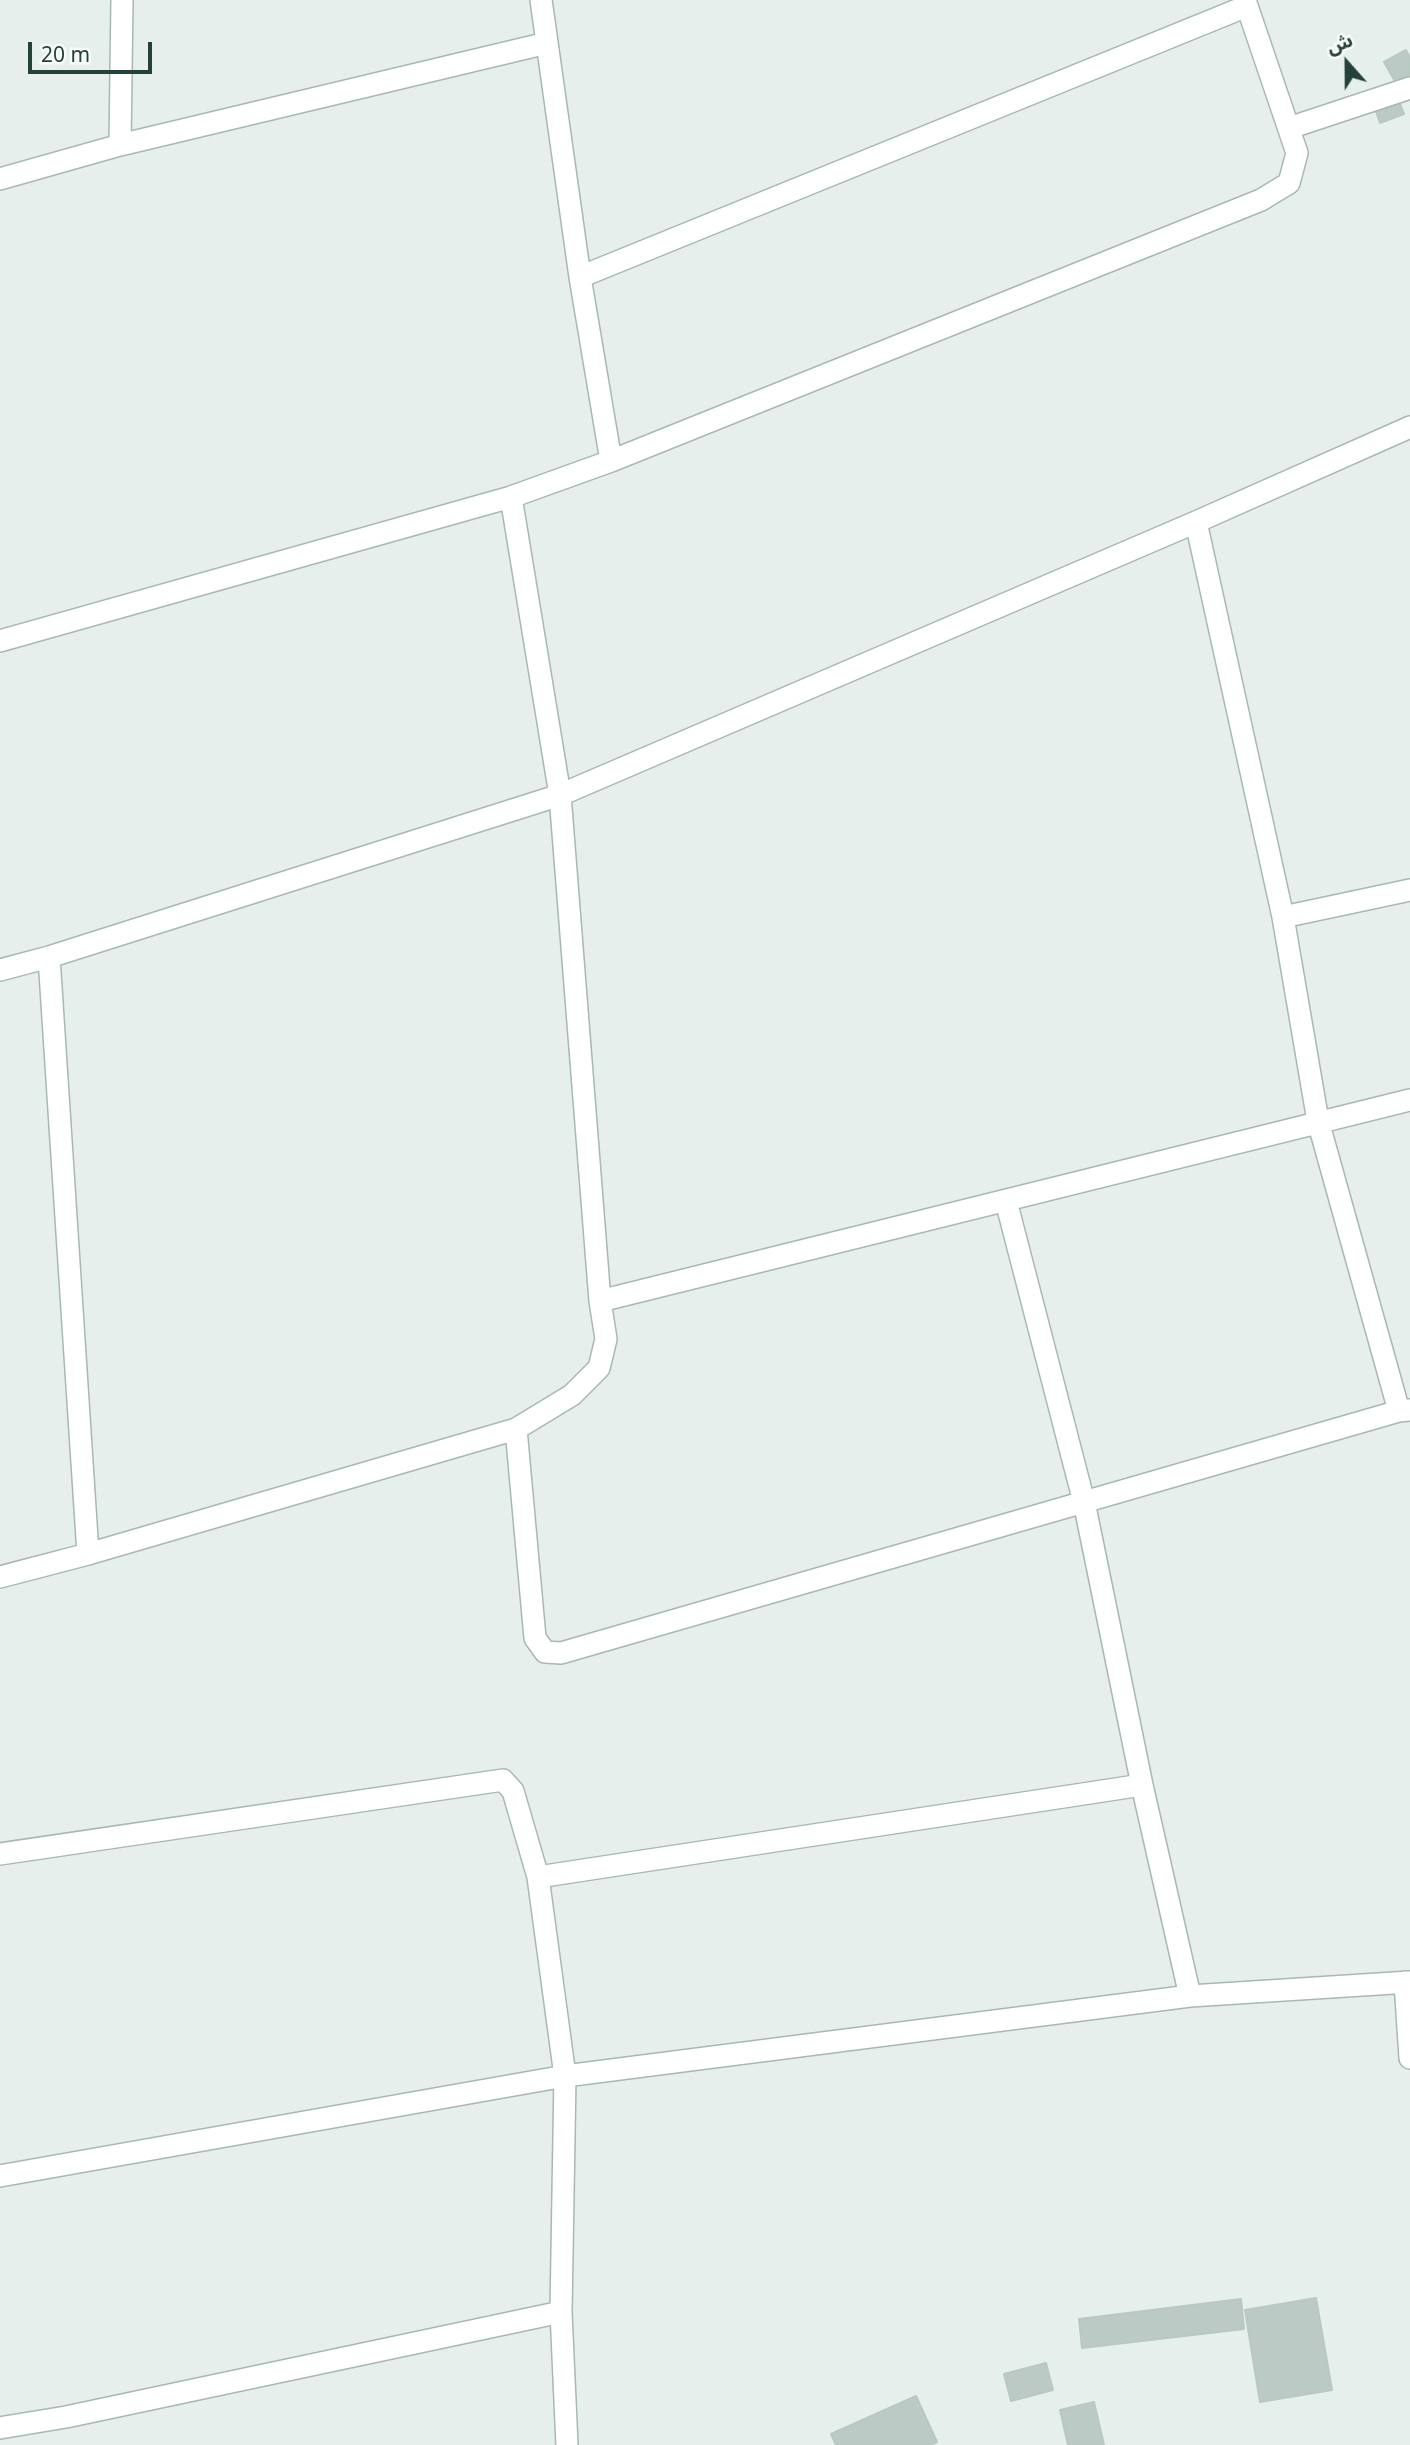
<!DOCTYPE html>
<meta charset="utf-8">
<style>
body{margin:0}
#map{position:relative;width:1410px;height:2445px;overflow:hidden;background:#e6efeb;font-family:"Noto Sans","Noto Sans Arabic",sans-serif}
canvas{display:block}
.north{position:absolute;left:1312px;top:28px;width:70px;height:70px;-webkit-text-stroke:5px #f7fbf9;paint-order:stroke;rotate:339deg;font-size:19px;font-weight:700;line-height:28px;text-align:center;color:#24423a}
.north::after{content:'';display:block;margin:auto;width:24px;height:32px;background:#24423a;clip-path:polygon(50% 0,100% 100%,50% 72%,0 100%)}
.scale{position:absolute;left:28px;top:42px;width:124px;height:32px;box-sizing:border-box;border:4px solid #24423a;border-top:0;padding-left:9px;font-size:21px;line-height:24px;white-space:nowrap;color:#24423a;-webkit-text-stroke:5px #f7fbf9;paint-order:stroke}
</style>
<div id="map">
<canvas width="1410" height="2445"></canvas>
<div class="north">ش</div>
<div class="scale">20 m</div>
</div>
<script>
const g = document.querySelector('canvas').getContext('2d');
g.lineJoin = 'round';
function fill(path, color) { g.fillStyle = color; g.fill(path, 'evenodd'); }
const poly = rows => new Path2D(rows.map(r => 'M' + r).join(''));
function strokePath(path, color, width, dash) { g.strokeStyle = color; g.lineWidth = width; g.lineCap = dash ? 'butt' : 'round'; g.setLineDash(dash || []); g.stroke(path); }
const building = poly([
 [1406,50,1410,58,1410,77,1397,85,1384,62,1406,50],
 [1393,86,1404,114,1380,123,1370,94,1393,86],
 [1316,2298,1332,2390,1260,2402,1245,2310,1316,2298],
 [1241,2299,1244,2329,1082,2348,1079,2319,1241,2299],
 [1046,2363,1053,2390,1011,2401,1004,2374,1046,2363],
 [916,2396,937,2442,931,2445,836,2445,831,2434,916,2396],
 [1094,2402,1104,2445,1068,2445,1060,2410,1094,2402]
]);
fill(building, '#bbcac4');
strokePath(building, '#b8c9c2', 2);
const street = poly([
 [541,0,580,277,611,461],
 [1289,128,1410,88],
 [120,145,122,0],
 [0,179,120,145,547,43],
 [580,277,1247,6],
 [1196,522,1283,917,1318,1121,1399,1411],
 [0,641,511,497,611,461,1261,200,1289,183,1297,153,1245,0],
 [1283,917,1410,890],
 [49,957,88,1554],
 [0,970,49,957,560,795,1196,522,1410,427],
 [1006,1201,1084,1502,1142,1785,1190,1996],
 [600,1301,1410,1100],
 [516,1429,535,1638,545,1652,561,1653,1399,1411,1410,1410],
 [0,1577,88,1554,516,1429,572,1395,599,1368,606,1339,600,1301,560,795,511,497],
 [0,1854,503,1780,513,1791,538,1877,565,2076,561,2312,567,2445],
 [538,1877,1142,1785],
 [1405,1982,1410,2058],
 [0,2176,565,2076,1190,1996,1410,1982],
 [0,2428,66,2417,561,2312]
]);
strokePath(street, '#a8b8b2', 24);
strokePath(street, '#fff', 21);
</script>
